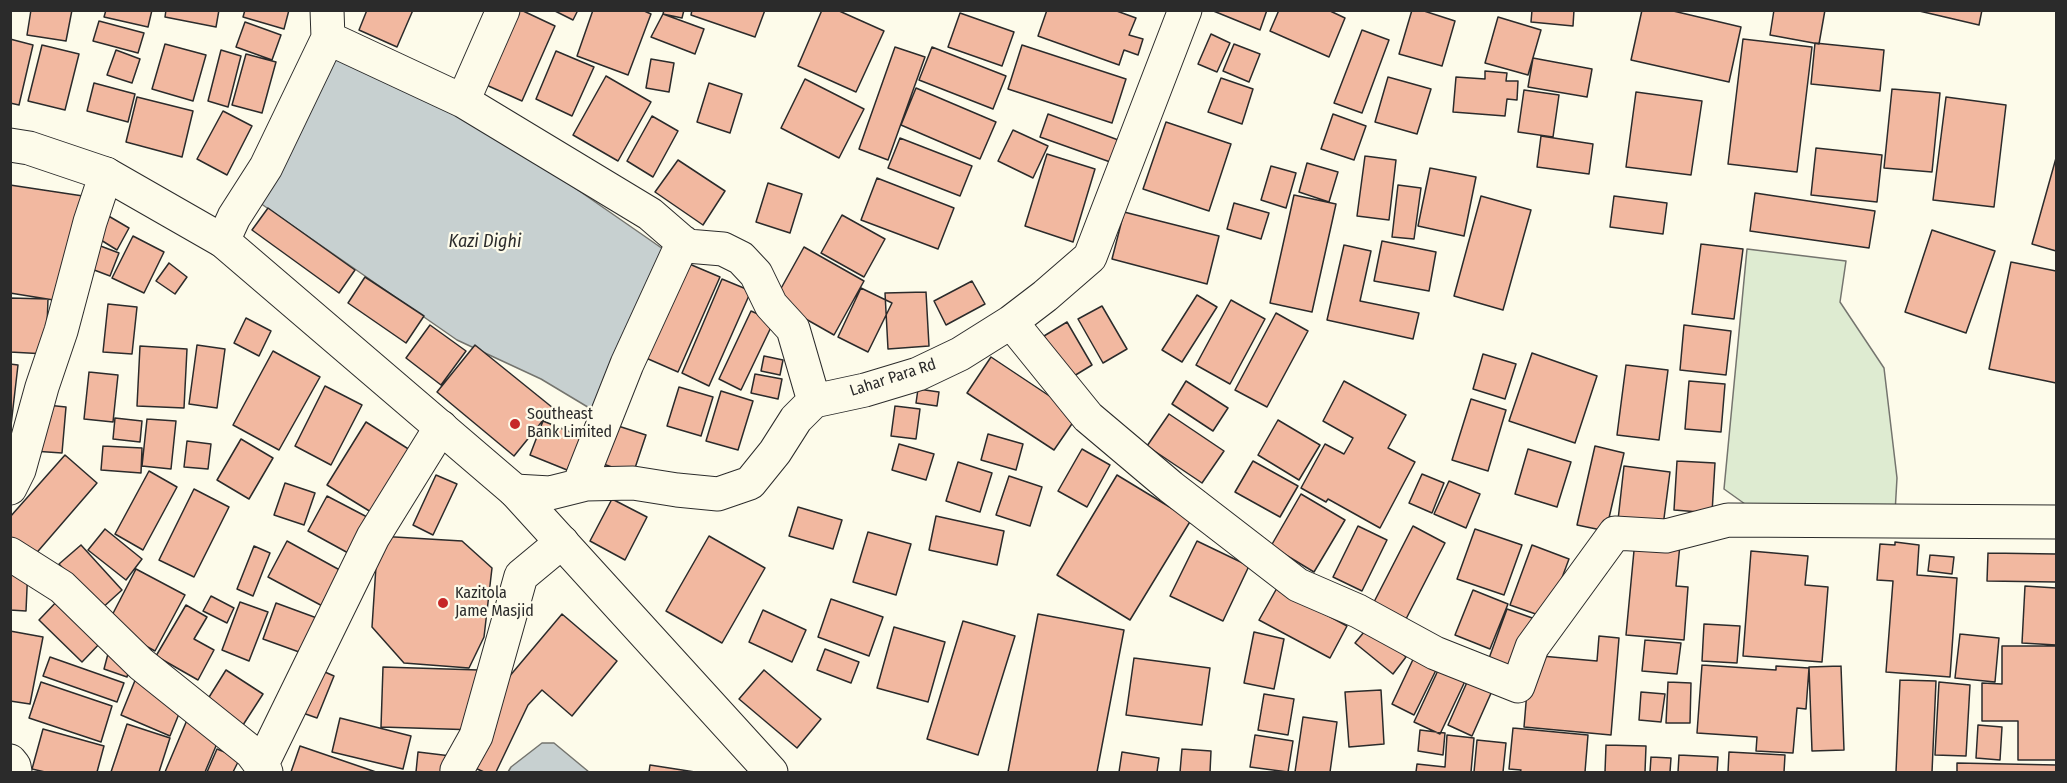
<!DOCTYPE html>
<style>
body{margin:0}
#map{position:relative;width:2067px;height:783px;overflow:hidden;background:#fdfbea;font-family:"Fira Sans Condensed",sans-serif}
canvas{display:block}
.frame{position:absolute;inset:0;border:12px solid #2b2b2b;pointer-events:none}
</style>
<div id="map">
<canvas width="2067" height="783"></canvas>
<div class="frame"></div>
</div>
<script>
const g = document.querySelector('canvas').getContext('2d');
g.lineJoin = 'round';
function fill(path, color) { g.fillStyle = color; g.fill(path, 'evenodd'); }
const poly = rows => new Path2D(rows.map(r => 'M' + r).join(''));
function strokePath(path, color, width, dash) { g.strokeStyle = color; g.lineWidth = width; g.lineCap = dash ? 'butt' : 'round'; g.setLineDash(dash || []); g.stroke(path); }
function drawText(font, color, halo, rows, align = 'center') {
  g.font = font + ' "Fira Sans Condensed",sans-serif'; g.lineWidth = 4.5; g.setLineDash([]); g.textBaseline = 'middle'; g.strokeStyle = halo; g.fillStyle = color; for (const [text, x, y, turn = 0] of rows) {
    g.save(); g.translate(x, y); g.rotate((+turn || 0) * Math.PI / 180); g.textAlign = isNaN(turn) ? turn : align; if (halo) g.strokeText(text, 0, 0); g.fillText(text, 0, 0); g.restore();
  }
}
const green = poly([
 [1747,249,1846,261,1840,302,1884,368,1897,478,1895,513,1745,504,1724,489,1747,249]
]);
fill(green, '#deebd1');
strokePath(green, '#74746e', 1.5);
const water = poly([
 [328,55,440,106,539,163,663,249,629,332,591,409,541,379,457,340,260,203,328,55],
 [542,743,554,743,589,772,508,772,511,767,542,743]
]);
fill(water, '#c7d0d0');
strokePath(water, '#74746e', 1.5);
const building = poly([
 [31,10,72,10,66,41,27,35,31,10],
 [106,10,152,10,148,27,104,17,106,10],
 [166,10,219,10,216,27,165,17,166,10],
 [245,10,289,10,284,29,243,17,245,10],
 [367,10,413,10,397,47,359,30,367,10],
 [517,10,521,10,555,26,522,101,484,84,517,10],
 [553,10,578,10,573,20,553,10],
 [593,10,642,10,651,14,628,75,577,56,593,10],
 [664,10,684,10,682,18,663,14,664,10],
 [692,10,765,10,755,37,691,15,692,10],
 [822,10,837,10,884,31,856,92,798,66,822,10],
 [1047,10,1114,10,1136,18,1129,35,1143,39,1138,55,1124,50,1119,65,1038,36,1047,10],
 [1211,10,1267,10,1260,30,1211,10],
 [1279,10,1328,10,1345,18,1329,57,1270,31,1279,10],
 [1412,10,1421,10,1455,21,1442,66,1399,54,1412,10],
 [1532,10,1574,10,1573,26,1531,22,1532,10],
 [1642,10,1669,10,1741,27,1729,82,1631,60,1642,10],
 [1774,10,1825,10,1819,44,1770,35,1774,10],
 [1915,10,1982,10,1979,25,1915,10],
 [960,13,1014,32,1002,66,948,47,960,13],
 [663,14,704,29,695,54,651,37,663,14],
 [1498,17,1541,30,1528,75,1485,63,1498,17],
 [99,21,144,33,138,53,93,41,99,21],
 [245,22,281,35,272,60,236,47,245,22],
 [1362,30,1389,40,1362,113,1334,103,1362,30],
 [1211,34,1230,43,1217,72,1198,64,1211,34],
 [10,39,33,45,19,105,10,103,10,39],
 [1743,39,1812,47,1797,172,1728,164,1743,39],
 [1815,43,1884,50,1880,91,1811,84,1815,43],
 [165,44,206,55,193,101,152,89,165,44],
 [1234,44,1260,54,1249,82,1223,71,1234,44],
 [42,45,79,54,65,110,28,101,42,45],
 [1022,45,1126,79,1112,123,1008,89,1022,45],
 [895,47,925,57,888,160,859,149,895,47],
 [932,47,1006,76,993,109,919,80,932,47],
 [116,50,140,59,132,83,107,75,116,50],
 [221,50,241,56,228,107,208,101,221,50],
 [556,51,594,67,572,116,536,99,556,51],
 [246,54,276,62,262,113,232,105,246,54],
 [1533,58,1592,69,1587,97,1528,87,1533,58],
 [651,59,674,63,669,92,646,88,651,59],
 [1485,71,1507,73,1506,81,1518,81,1517,100,1507,99,1505,116,1453,112,1456,77,1485,79,1485,71],
 [606,76,651,102,618,161,573,135,606,76],
 [1388,77,1431,89,1417,134,1375,122,1388,77],
 [1221,78,1253,89,1242,124,1208,112,1221,78],
 [805,79,864,109,839,158,781,128,805,79],
 [94,83,135,94,128,122,87,111,94,83],
 [709,83,742,94,730,133,697,122,709,83],
 [916,88,996,122,980,159,901,125,916,88],
 [1892,89,1940,93,1932,172,1884,168,1892,89],
 [1524,90,1559,95,1553,137,1518,132,1524,90],
 [1636,92,1702,101,1691,175,1626,167,1636,92],
 [137,97,193,111,182,157,126,142,137,97],
 [1946,97,2006,105,1994,207,1933,200,1946,97],
 [223,111,252,126,227,175,197,159,223,111],
 [1048,114,1121,141,1113,163,1040,137,1048,114],
 [1333,114,1366,126,1354,160,1321,149,1333,114],
 [652,116,678,131,653,177,627,161,652,116],
 [1166,122,1231,144,1209,211,1143,189,1166,122],
 [1013,130,1048,146,1033,178,998,161,1013,130],
 [1541,136,1593,144,1589,174,1537,167,1541,136],
 [900,138,972,166,960,196,888,168,900,138],
 [1816,148,1882,155,1877,202,1811,195,1816,148],
 [1047,154,1095,169,1073,242,1025,226,1047,154],
 [1365,156,1396,160,1389,220,1357,216,1365,156],
 [2056,158,2056,251,2032,244,2056,158],
 [678,160,725,191,703,225,655,192,678,160],
 [1307,163,1338,172,1329,202,1299,192,1307,163],
 [1271,166,1296,173,1286,208,1261,200,1271,166],
 [1430,168,1476,177,1464,236,1418,226,1430,168],
 [877,178,954,208,938,249,861,220,877,178],
 [768,183,802,194,790,233,756,222,768,183],
 [10,185,83,196,66,302,10,293,10,185],
 [1398,185,1421,188,1414,239,1392,237,1398,185],
 [1755,193,1875,211,1869,248,1750,231,1755,193],
 [1294,195,1336,204,1312,312,1270,303,1294,195],
 [1481,196,1531,210,1503,310,1454,296,1481,196],
 [1614,196,1667,203,1663,234,1610,227,1614,196],
 [1234,203,1269,213,1261,239,1227,229,1234,203],
 [268,208,355,270,339,293,252,230,268,208],
 [100,211,129,228,117,250,88,232,100,211],
 [1124,212,1219,236,1207,284,1112,259,1124,212],
 [842,215,885,239,864,277,821,253,842,215],
 [1932,230,1995,251,1966,333,1905,312,1932,230],
 [133,236,164,252,144,293,112,278,133,236],
 [1382,241,1436,252,1429,291,1374,281,1382,241],
 [90,242,119,253,110,276,81,265,90,242],
 [1701,244,1743,249,1734,319,1692,314,1701,244],
 [1344,245,1371,251,1360,301,1419,313,1413,339,1327,320,1344,245],
 [804,247,864,281,834,335,774,301,804,247],
 [2011,262,2056,271,2056,383,1989,369,2011,262],
 [169,263,187,277,175,294,156,281,169,263],
 [687,263,720,277,678,372,646,358,687,263],
 [365,277,424,316,406,343,348,303,365,277],
 [722,279,751,291,709,386,682,373,722,279],
 [972,281,985,304,946,325,934,301,972,281],
 [861,288,892,303,868,352,838,337,861,288],
 [926,292,929,346,888,349,885,293,926,292],
 [1197,295,1217,307,1182,362,1162,350,1197,295],
 [10,298,48,299,46,354,10,352,10,298],
 [1231,300,1265,319,1230,384,1196,365,1231,300],
 [108,304,137,307,132,354,103,352,108,304],
 [1102,306,1127,349,1103,363,1078,319,1102,306],
 [751,311,774,321,741,390,719,379,751,311],
 [1276,313,1308,331,1267,407,1235,390,1276,313],
 [246,318,271,331,259,356,234,343,246,318],
 [1067,322,1092,365,1069,379,1044,336,1067,322],
 [430,325,466,351,441,385,406,358,430,325],
 [1684,325,1731,331,1726,375,1680,370,1684,325],
 [197,345,225,349,217,408,189,404,197,345],
 [475,345,553,408,514,456,437,392,475,345],
 [140,346,187,349,184,408,137,406,140,346],
 [273,351,320,377,279,450,233,425,273,351],
 [1532,353,1597,376,1575,443,1509,421,1532,353],
 [1483,354,1516,364,1505,399,1473,389,1483,354],
 [764,356,783,360,780,375,761,371,764,356],
 [991,357,1078,415,1054,450,967,393,991,357],
 [10,364,18,365,10,434,10,364],
 [1626,365,1668,370,1659,440,1617,435,1626,365],
 [89,372,118,375,113,422,84,419,89,372],
 [755,374,782,379,778,399,751,393,755,374],
 [1186,381,1228,408,1213,431,1172,404,1186,381],
 [1344,381,1406,415,1388,448,1415,462,1380,528,1328,499,1326,502,1301,488,1325,444,1344,454,1353,438,1323,421,1344,381],
 [1689,381,1725,384,1721,432,1685,429,1689,381],
 [325,386,362,405,331,465,295,446,325,386],
 [679,387,713,397,701,436,667,426,679,387],
 [918,389,939,392,937,406,916,403,918,389],
 [721,391,753,401,738,450,706,441,721,391],
 [1471,399,1506,410,1488,471,1452,460,1471,399],
 [37,404,66,407,62,453,33,451,37,404],
 [895,406,920,409,916,439,891,436,895,406],
 [1169,414,1224,451,1202,483,1147,446,1169,414],
 [115,418,142,421,140,442,113,439,115,418],
 [147,419,176,421,171,469,142,466,147,419],
 [1278,420,1320,445,1299,480,1258,455,1278,420],
 [543,421,590,440,577,474,530,455,543,421],
 [366,422,410,450,371,512,327,485,366,422],
 [612,424,646,435,633,474,600,463,612,424],
 [988,434,1023,444,1016,470,981,460,988,434],
 [241,439,273,458,249,499,217,480,241,439],
 [187,441,211,444,208,469,184,467,187,441],
 [899,444,934,454,926,480,892,470,899,444],
 [103,446,142,448,141,473,101,470,103,446],
 [1595,446,1624,453,1606,531,1577,525,1595,446],
 [1082,449,1110,465,1087,507,1058,491,1082,449],
 [1528,449,1571,462,1557,507,1515,494,1528,449],
 [65,455,97,483,33,557,10,537,10,517,65,455],
 [1253,461,1298,486,1280,517,1235,492,1253,461],
 [1677,461,1715,463,1712,513,1674,510,1677,461],
 [958,462,992,473,980,512,946,501,958,462],
 [1624,466,1670,472,1663,526,1618,520,1624,466],
 [149,471,177,487,143,550,115,534,149,471],
 [1422,474,1444,483,1432,513,1409,503,1422,474],
 [436,475,457,484,433,535,413,525,436,475],
 [1117,475,1191,520,1130,620,1057,575,1117,475],
 [1009,476,1042,487,1030,526,996,515,1009,476],
 [1449,481,1480,494,1466,528,1434,514,1449,481],
 [285,483,315,493,304,525,274,515,285,483],
 [194,489,229,507,194,577,159,560,194,489],
 [1301,494,1345,520,1314,572,1271,546,1301,494],
 [327,496,369,518,350,554,308,531,327,496],
 [612,499,647,517,625,560,590,541,612,499],
 [798,507,842,520,833,549,789,536,798,507],
 [936,516,1004,531,997,565,929,550,936,516],
 [1358,526,1387,540,1362,591,1333,577,1358,526],
 [1413,526,1445,543,1406,619,1374,602,1413,526],
 [105,529,142,559,126,580,88,550,105,529],
 [1475,529,1522,545,1504,595,1457,579,1475,529],
 [868,532,911,544,896,595,853,582,868,532],
 [378,536,462,541,492,568,484,637,469,668,404,663,372,627,378,536],
 [709,536,765,568,722,643,666,611,709,536],
 [1635,540,1680,544,1676,586,1688,587,1684,640,1626,635,1635,540],
 [287,541,347,574,328,609,268,577,287,541],
 [1197,541,1249,566,1223,621,1170,596,1197,541],
 [1895,542,1919,545,1917,575,1957,578,1950,677,1886,672,1893,581,1877,580,1880,544,1895,545,1895,542],
 [81,545,122,590,100,610,59,564,81,545],
 [1532,545,1569,559,1547,618,1510,605,1532,545],
 [254,546,270,553,253,596,237,589,254,546],
 [1751,551,1808,556,1805,585,1828,587,1822,662,1743,656,1751,551],
 [1988,553,2056,554,2056,582,1987,581,1988,553],
 [1930,555,1954,557,1952,574,1928,571,1930,555],
 [10,565,28,566,26,611,10,610,10,565],
 [136,569,185,595,155,651,107,625,136,569],
 [2025,586,2056,588,2056,645,2022,643,2025,586],
 [1277,588,1347,626,1330,658,1259,620,1277,588],
 [1473,590,1508,604,1490,649,1455,635,1473,590],
 [211,596,234,608,227,623,203,611,211,596],
 [61,597,104,639,82,662,39,620,61,597],
 [831,599,883,617,869,656,818,637,831,599],
 [240,602,268,612,249,661,222,650,240,602],
 [276,603,325,621,313,657,263,639,276,603],
 [186,605,207,617,194,639,214,650,198,680,156,656,186,605],
 [1507,609,1538,620,1518,673,1488,661,1507,609],
 [763,610,806,630,792,662,749,642,763,610],
 [562,614,617,661,572,716,542,690,528,705,496,772,484,772,466,764,503,684,562,614],
 [1038,614,1124,630,1097,772,1008,772,1038,614],
 [963,621,1015,636,978,755,927,739,963,621],
 [1704,624,1740,626,1737,663,1702,661,1704,624],
 [1369,626,1406,657,1393,674,1355,643,1369,626],
 [894,627,945,642,928,702,877,688,894,627],
 [10,631,43,637,30,704,10,701,10,631],
 [1254,632,1284,639,1274,689,1244,683,1254,632],
 [1960,634,1999,638,1995,682,1955,678,1960,634],
 [1599,636,1619,638,1611,735,1524,727,1530,655,1597,661,1599,636],
 [1645,640,1681,643,1677,674,1642,671,1645,640],
 [2002,646,2056,646,2056,760,2018,760,2018,721,1982,721,1982,683,2002,684,2002,646],
 [825,649,859,662,851,683,817,670,825,649],
 [109,650,132,657,127,677,104,669,109,650],
 [1417,651,1440,662,1414,715,1392,704,1417,651],
 [50,657,124,683,117,702,43,676,50,657],
 [1134,658,1210,668,1202,725,1126,715,1134,658],
 [1441,664,1467,677,1440,734,1414,722,1441,664],
 [1702,665,1776,670,1776,666,1809,668,1806,709,1797,708,1793,753,1756,751,1757,737,1697,733,1702,665],
 [1841,666,1844,750,1812,751,1809,667,1841,666],
 [383,667,479,670,477,730,381,727,383,667],
 [318,669,334,676,317,718,300,712,318,669],
 [226,670,263,694,243,725,206,702,226,670],
 [764,670,821,719,797,748,739,699,764,670],
 [1472,671,1496,682,1472,736,1448,725,1472,671],
 [136,678,185,699,170,736,121,715,136,678],
 [1900,680,1936,681,1932,772,1896,772,1900,680],
 [41,682,112,706,101,742,29,718,41,682],
 [1668,682,1691,683,1690,723,1666,723,1668,682],
 [1939,682,1970,685,1966,756,1935,755,1939,682],
 [1381,690,1384,744,1349,747,1345,692,1381,690],
 [1641,692,1665,694,1661,722,1639,720,1641,692],
 [1264,694,1294,699,1288,735,1258,730,1264,694],
 [1303,717,1337,722,1330,772,1295,772,1303,717],
 [340,718,411,736,403,769,332,752,340,718],
 [187,720,221,734,205,772,165,772,187,720],
 [127,724,170,738,159,772,111,772,127,724],
 [1978,725,2002,727,2000,760,1976,758,1978,725],
 [1513,728,1588,735,1585,772,1520,772,1521,770,1509,769,1513,728],
 [43,729,104,746,97,772,45,772,32,769,43,729],
 [1420,730,1445,733,1443,755,1418,751,1420,730],
 [1255,735,1293,741,1288,772,1250,767,1255,735],
 [1447,735,1474,738,1471,772,1416,772,1417,764,1445,767,1447,735],
 [1477,740,1506,743,1503,772,1510,772,1474,772,1477,740],
 [1606,745,1646,746,1645,772,1605,772,1606,745],
 [300,746,376,772,291,772,300,746],
 [217,749,240,758,233,772,207,772,217,749],
 [1182,749,1211,751,1210,772,1180,772,1182,749],
 [418,752,451,756,450,772,416,772,418,752],
 [1122,752,1159,758,1157,772,1119,772,1122,752],
 [1729,752,1785,755,1784,772,1728,772,1729,752],
 [1679,755,1718,757,1717,772,1678,772,1679,755],
 [1651,757,1671,758,1670,772,1650,772,1651,757],
 [1957,763,2056,765,2056,772,1957,772,1957,763],
 [650,765,695,772,649,772,650,765]
]);
fill(building, '#f2b8a0');
strokePath(building, '#2b2b2b', 1.5);
const minor = poly([
 [328,38,463,101,650,214,687,246,723,249,741,258,756,274,771,305,793,329,814,401],
 [463,101,503,10],
 [223,241,234,217,266,167,328,38,327,10],
 [1011,322,1088,417,1171,487,1298,585,1358,611,1435,653,1518,686,1532,647,1615,533,1666,536,1728,520,2056,522],
 [579,485,627,364,683,242],
 [10,488,19,470,42,387,61,331,90,222,106,174],
 [515,491,550,493,586,484,633,483,677,490,718,494,750,483,775,452,796,419,814,401,865,390,918,374,960,354,1011,322,1045,296,1090,257,1185,10],
 [10,554,62,587,141,664,251,752,266,772],
 [10,761,14,766,15,772],
 [261,766,373,537,441,427],
 [458,772,457,770,476,736,521,576,562,542]
]);
const major = poly([
 [10,145,29,148,106,174,223,241,515,491,771,772]
]);
strokePath(minor, '#2b2b2b', 35);
strokePath(major, '#2b2b2b', 35);
strokePath(minor, '#fdfbea', 33);
strokePath(major, '#fdfbea', 33);
for (const [x, y, r, color] of [
 [515,424,6,"#c62828"],
 [443,603,6,"#c62828"]
]) { const dot = new Path2D(); dot.arc(x, y, r, 0, 2 * Math.PI); g.fillStyle = color; g.fill(dot); strokePath(dot, '#fdfbea', 2); }
drawText('16px', '#2b2b2b', '#fdfbea', [
 ["Lahar Para Rd",893,378,-18]
]);
drawText('16px', '#2b2b2b', '#fdfbea', [
 ["Southeast",527,415],
 ["Bank Limited",527,433],
 ["Kazitola",455,594],
 ["Jame Masjid",455,612]
], 'left');
drawText('italic 18px', '#2b2b2b', '#fdfbea', [
 ["Kazi Dighi",485,242]
]);
</script>
